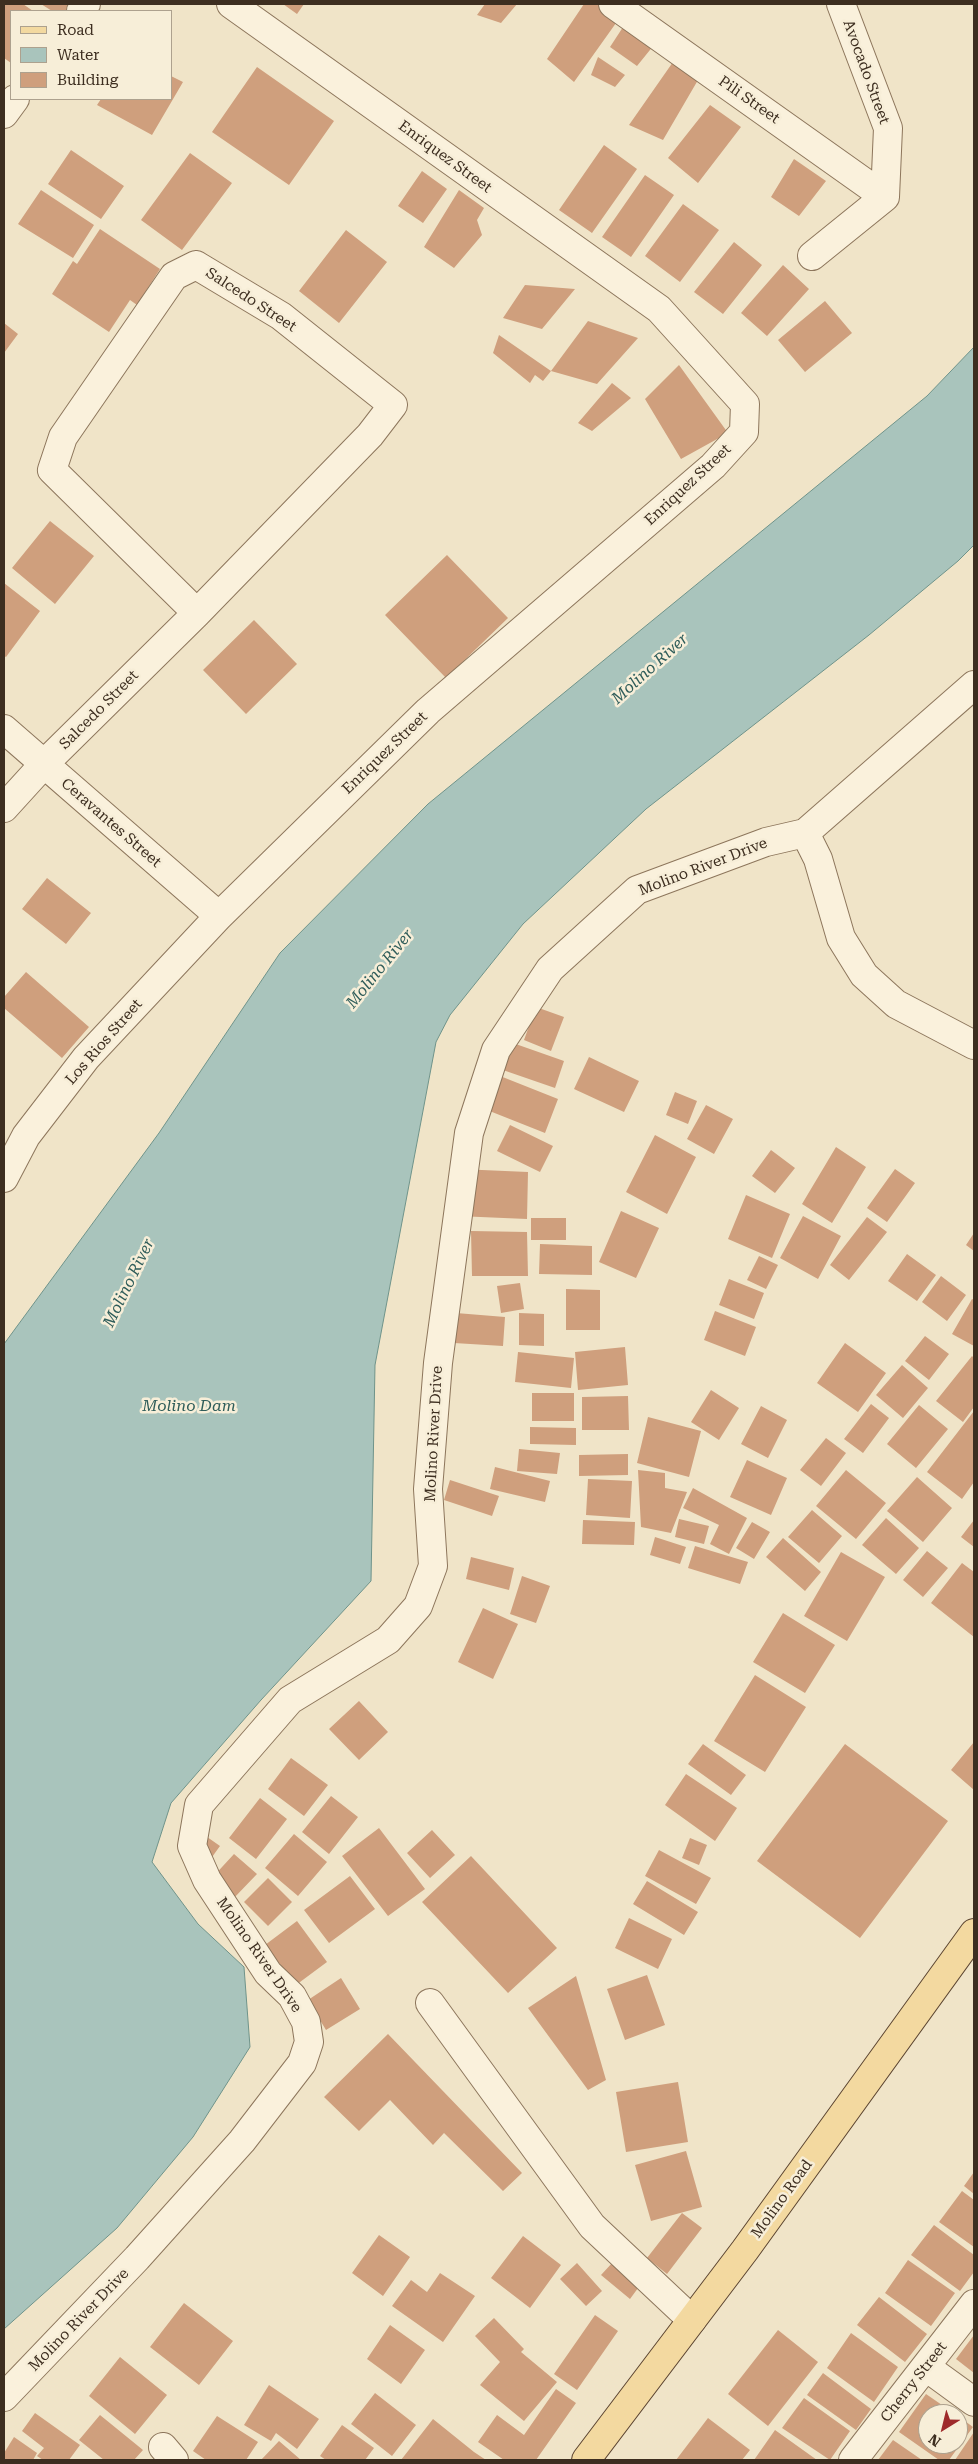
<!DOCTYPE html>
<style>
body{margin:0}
#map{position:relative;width:978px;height:2464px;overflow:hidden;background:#f0e4c8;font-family:"Roboto Serif",serif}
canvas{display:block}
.frame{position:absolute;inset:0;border:5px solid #3d2e20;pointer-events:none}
.legend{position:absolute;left:10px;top:10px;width:162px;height:90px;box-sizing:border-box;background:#f7eed8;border:1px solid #ada18e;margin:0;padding:6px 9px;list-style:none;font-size:15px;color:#3d2e20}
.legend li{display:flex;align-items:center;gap:10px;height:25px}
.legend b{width:25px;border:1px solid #ada18e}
.north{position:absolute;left:918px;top:2404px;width:50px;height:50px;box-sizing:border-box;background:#f7eed8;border:1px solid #ada18e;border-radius:50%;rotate:216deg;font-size:14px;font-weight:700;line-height:20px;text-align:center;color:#3d2e20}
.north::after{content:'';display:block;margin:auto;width:18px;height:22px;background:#9e2a2b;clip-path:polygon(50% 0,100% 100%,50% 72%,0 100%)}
</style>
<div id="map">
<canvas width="978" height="2464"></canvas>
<div class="frame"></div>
<ul class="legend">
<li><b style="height:6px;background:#f3d9a0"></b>Road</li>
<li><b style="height:14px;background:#a9c4bc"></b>Water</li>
<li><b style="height:14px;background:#cf9f7d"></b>Building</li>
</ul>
<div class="north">N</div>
</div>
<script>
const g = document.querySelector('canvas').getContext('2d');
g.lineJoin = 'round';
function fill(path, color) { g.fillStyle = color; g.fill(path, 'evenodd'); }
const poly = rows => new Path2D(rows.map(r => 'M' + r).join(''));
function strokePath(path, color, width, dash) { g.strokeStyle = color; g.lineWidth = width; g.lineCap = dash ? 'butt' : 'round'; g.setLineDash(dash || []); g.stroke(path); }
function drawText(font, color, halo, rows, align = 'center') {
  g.font = font + ' "Roboto Serif",serif'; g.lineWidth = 5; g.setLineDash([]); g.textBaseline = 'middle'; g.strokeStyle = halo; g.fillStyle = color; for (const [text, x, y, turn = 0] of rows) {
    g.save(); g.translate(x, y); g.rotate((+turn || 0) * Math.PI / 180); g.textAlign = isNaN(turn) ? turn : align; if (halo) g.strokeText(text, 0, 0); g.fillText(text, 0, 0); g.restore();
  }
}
const water = poly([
 [974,347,974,545,958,561,869,635,646,809,523,924,450,1015,436,1042,375,1365,371,1581,261,1700,171,1803,152,1862,198,1924,244,1967,250,2047,193,2137,117,2228,4,2329,4,1344,159,1133,280,953,428,804,927,396,974,347]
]);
fill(water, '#a9c4bc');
strokePath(water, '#6f938a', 1);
fill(poly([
 [4,4,23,4,33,11,11,11,11,63,4,58],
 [41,4,71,4,66,11,52,11],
 [283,4,304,4,297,14],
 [485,4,517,4,501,23,477,15],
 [584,4,598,4,621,16,574,82,547,59],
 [625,24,654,45,637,66,610,47],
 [598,57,625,75,615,87,591,75],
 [673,62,698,80,663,140,629,125],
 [257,67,334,121,289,185,212,132],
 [171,76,183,82,152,135,97,105,101,99,171,99],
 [710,105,741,127,698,183,668,158],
 [604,145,637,169,592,233,559,210],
 [71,150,124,186,101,219,48,184],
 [190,153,232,183,182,250,141,220],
 [794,159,826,181,799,216,771,197],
 [422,171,447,189,423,223,398,206],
 [645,175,674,195,631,257,602,237],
 [41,190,94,225,73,258,18,224],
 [459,190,484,208,477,220,482,235,454,268,424,247],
 [683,204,719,230,680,282,645,256],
 [100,229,160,269,137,305,130,300,109,332,52,294,73,261,77,264],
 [346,230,387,262,339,323,299,291],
 [734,242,762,265,723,314,694,292],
 [783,265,809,289,767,336,741,313],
 [525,285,575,289,542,329,503,318],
 [825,301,852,333,805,372,778,340],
 [588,321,638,338,597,384,551,371],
 [4,323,18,334,4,353],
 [499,335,551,371,543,381,535,375,530,383,493,353],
 [679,365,728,433,681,459,645,399],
 [612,383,631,398,592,431,578,423],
 [50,521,94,556,55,604,12,568],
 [447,555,508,618,446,678,385,615],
 [4,583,40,611,6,657,4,656],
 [254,620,297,664,246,714,203,670],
 [47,878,91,913,66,944,22,909],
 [26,972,89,1027,62,1058,4,1008,4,997],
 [536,1007,564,1017,551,1051,524,1040],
 [510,1042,564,1061,555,1088,500,1069],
 [589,1057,639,1081,624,1112,574,1089],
 [495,1074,558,1099,545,1133,482,1108],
 [675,1092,697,1101,688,1124,666,1115],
 [706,1105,733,1119,714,1154,687,1139],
 [510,1125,553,1146,540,1172,497,1151],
 [655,1135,696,1157,667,1214,626,1192],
 [836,1147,866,1167,832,1223,802,1204],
 [771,1150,795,1168,775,1193,752,1176],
 [459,1169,528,1172,527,1219,457,1216],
 [895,1169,915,1183,887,1222,867,1208],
 [746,1195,790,1214,772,1258,728,1239],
 [621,1211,659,1228,636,1278,599,1262],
 [803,1216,841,1236,818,1279,780,1258],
 [867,1217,887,1232,849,1280,830,1265],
 [531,1218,566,1218,566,1240,531,1240],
 [471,1231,527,1232,528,1276,472,1276],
 [974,1233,974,1251,966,1245],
 [540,1244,592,1246,592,1275,539,1274],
 [907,1254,936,1275,917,1301,888,1281],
 [759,1256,778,1265,766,1289,747,1280],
 [941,1276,966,1295,947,1321,922,1302],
 [729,1279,764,1293,754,1319,719,1305],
 [520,1283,524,1309,501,1313,497,1286],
 [566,1289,600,1290,600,1330,566,1330],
 [972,1299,974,1300,974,1346,952,1334],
 [715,1311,756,1327,745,1356,704,1340],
 [456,1313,505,1317,503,1346,454,1343],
 [519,1313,544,1314,544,1346,519,1345],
 [925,1336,949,1354,929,1380,905,1361],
 [845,1343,886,1373,858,1412,817,1383],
 [625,1347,628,1385,578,1390,575,1352],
 [518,1352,574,1358,571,1388,515,1382],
 [972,1356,974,1358,974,1407,963,1422,936,1401],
 [902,1365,928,1388,903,1418,876,1395],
 [711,1390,739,1408,719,1440,691,1422],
 [532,1393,574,1393,574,1421,532,1421],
 [628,1396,629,1430,582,1430,582,1397],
 [871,1404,889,1418,863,1453,844,1439],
 [919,1405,948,1429,916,1468,887,1444],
 [761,1406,787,1420,768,1458,741,1444],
 [974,1411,974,1482,962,1499,927,1472],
 [648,1417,701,1431,689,1477,637,1463],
 [530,1427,576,1428,576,1445,530,1444],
 [826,1438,846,1453,821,1486,800,1470],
 [519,1449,560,1453,557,1474,517,1471],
 [628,1454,628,1475,579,1476,579,1455],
 [747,1460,787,1478,771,1515,730,1497],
 [495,1467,550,1481,545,1502,490,1489],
 [638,1470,665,1473,665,1488,687,1492,671,1533,641,1527],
 [846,1470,886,1503,856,1539,816,1506],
 [917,1477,952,1508,923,1542,887,1511],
 [588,1479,632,1481,630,1518,586,1515],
 [450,1480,499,1496,492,1516,444,1500],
 [693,1488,747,1518,729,1554,710,1544,719,1525,683,1508],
 [812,1510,842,1536,819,1563,788,1537],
 [886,1518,919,1548,896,1574,862,1545],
 [679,1519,709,1526,704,1544,675,1537],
 [583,1520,635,1522,634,1545,582,1544],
 [974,1520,974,1547,961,1537],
 [752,1522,770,1532,754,1559,736,1548],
 [655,1537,686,1547,680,1564,650,1555],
 [783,1538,821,1572,805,1591,766,1557],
 [695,1546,748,1562,740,1584,688,1568],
 [927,1551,948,1568,923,1597,903,1580],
 [841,1552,885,1577,847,1641,804,1616],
 [471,1557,514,1568,509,1590,466,1579],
 [962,1563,974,1572,974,1637,931,1603],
 [522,1576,550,1586,536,1623,510,1614],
 [483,1608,518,1624,493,1679,458,1662],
 [783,1613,835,1645,805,1693,753,1662],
 [755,1675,806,1707,765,1772,714,1741],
 [359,1701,388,1732,359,1760,329,1729],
 [974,1742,974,1790,951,1770],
 [703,1744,746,1775,731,1795,688,1764],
 [845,1744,948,1821,860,1938,757,1861],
 [291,1758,328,1785,304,1816,268,1789],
 [686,1774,737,1808,715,1841,665,1805],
 [331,1796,358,1817,329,1854,302,1832],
 [260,1798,287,1819,256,1859,229,1838],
 [379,1828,425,1889,388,1916,342,1856],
 [432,1830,455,1855,430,1878,407,1853],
 [200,1832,220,1846,207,1864],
 [294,1834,327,1862,298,1896,265,1868],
 [690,1838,707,1845,699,1865,682,1858],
 [659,1850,711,1878,696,1904,645,1876],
 [234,1854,257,1874,233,1899,211,1879],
 [471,1856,557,1948,508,1993,422,1902],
 [350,1876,375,1909,329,1943,304,1910],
 [268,1878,292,1902,268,1926,244,1902],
 [647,1881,698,1912,684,1935,633,1904],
 [629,1918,672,1939,658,1969,615,1948],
 [297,1921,327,1962,296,1985,265,1945],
 [647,1975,665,2025,625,2040,607,1989],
 [576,1976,606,2080,588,2090,528,2008],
 [341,1978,360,2009,326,2030,308,2000],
 [388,2034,522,2173,503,2191,444,2133,433,2145,390,2100,359,2131,324,2097],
 [678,2082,688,2142,626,2152,616,2092],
 [686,2151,702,2207,651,2221,635,2165],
 [974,2172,974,2194,964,2186],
 [962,2191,974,2200,974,2247,939,2222],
 [682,2213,702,2228,667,2274,647,2258],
 [934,2225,974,2255,974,2272,960,2291,911,2255],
 [379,2235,410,2257,383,2296,352,2273],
 [523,2236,561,2265,530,2308,491,2278],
 [908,2260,955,2293,931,2326,885,2293],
 [613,2262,641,2284,630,2299,601,2275],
 [577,2263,602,2291,586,2306,560,2279],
 [440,2273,475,2296,443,2342,392,2306,411,2280,427,2292],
 [879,2297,927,2334,905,2362,857,2325],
 [184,2303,233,2341,199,2385,150,2347],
 [595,2315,618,2331,577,2390,554,2374],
 [494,2318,524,2349,521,2352,557,2382,524,2421,480,2385,500,2362,475,2336],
 [390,2325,425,2350,401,2384,367,2359],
 [778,2330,818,2362,768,2426,728,2394],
 [851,2333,898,2367,874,2402,827,2368],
 [974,2335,974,2373,956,2359],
 [120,2357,167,2395,135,2434,89,2396],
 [823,2373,871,2409,856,2430,807,2395],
 [269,2385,319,2419,297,2449,276,2433,271,2441,244,2425],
 [556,2389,576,2403,536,2460,504,2460,478,2442,497,2415,524,2435],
 [375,2393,416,2425,392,2456,351,2424],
 [926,2394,955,2414,928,2414,928,2444,958,2444,958,2416,973,2427,949,2460,939,2460,899,2432],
 [804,2398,850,2431,830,2460,782,2428],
 [35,2413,80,2445,69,2460,43,2460,37,2456,44,2448,22,2431],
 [100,2415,143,2450,134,2460,104,2460,79,2440],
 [217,2416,258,2442,246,2460,206,2460,193,2451],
 [708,2418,750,2450,742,2460,676,2460],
 [433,2419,474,2452,486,2460,401,2460],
 [342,2425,374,2448,365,2460,326,2460,320,2456],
 [775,2430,817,2460,754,2460],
 [974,2432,974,2460,955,2460],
 [14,2437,37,2453,33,2460,4,2460,4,2453],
 [893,2440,922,2460,878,2460],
 [279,2441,301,2460,261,2460]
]), '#cf9f7d');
const minor = poly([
 [613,4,885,197],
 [81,11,86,4],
 [4,114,15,99],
 [812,256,885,197,888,128,841,4],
 [196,265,281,316,393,405,370,435,197,613,52,470,63,437,174,276,196,265],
 [4,729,219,916],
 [4,808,44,764,197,613],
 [805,833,818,859,841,938,864,975,896,1004,974,1045],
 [4,1178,26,1136,86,1058,219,916,428,711,713,466,744,432,745,404,659,309,231,4],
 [430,2003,592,2226,692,2320],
 [926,2367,974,2402],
 [4,2397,137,2258,242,2141,302,2063,309,2042,306,2022,292,1996,268,1973,207,1880,192,1846,199,1805,290,1700,388,1640,418,1606,433,1566,428,1489,438,1363,469,1133,496,1050,550,969,637,890,766,842,805,833,974,685],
 [163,2447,174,2460],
 [853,2460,974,2304]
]);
const major = poly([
 [586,2460,745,2250,974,1933]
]);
strokePath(minor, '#8d765c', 30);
strokePath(major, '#5b4430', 30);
strokePath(minor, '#faf1dc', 28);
strokePath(major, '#f3d9a0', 28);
drawText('15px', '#3d2e20', '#f7eed8', [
 ["Avocado Street",866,72,70],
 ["Pili Street",749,100,35],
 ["Enriquez Street",445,157,36],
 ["Salcedo Street",251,300,33],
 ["Enriquez Street",688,485,-43],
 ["Salcedo Street",99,710,-45],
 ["Enriquez Street",385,753,-44],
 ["Ceravantes Street",111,823,41],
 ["Molino River Drive",703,867,-21],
 ["Los Rios Street",104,1042,-49],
 ["Molino River Drive",434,1434,-87],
 ["Molino River Drive",259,1955,55],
 ["Molino Road",782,2199,-54],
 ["Molino River Drive",79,2320,-46],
 ["Cherry Street",914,2382,-52]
]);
drawText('italic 16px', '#2f5d5a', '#f7eed8', [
 ["Molino River",650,669,-42],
 ["Molino River",380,969,-51],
 ["Molino River",129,1283,-64],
 ["Molino Dam",189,1406]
]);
</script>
